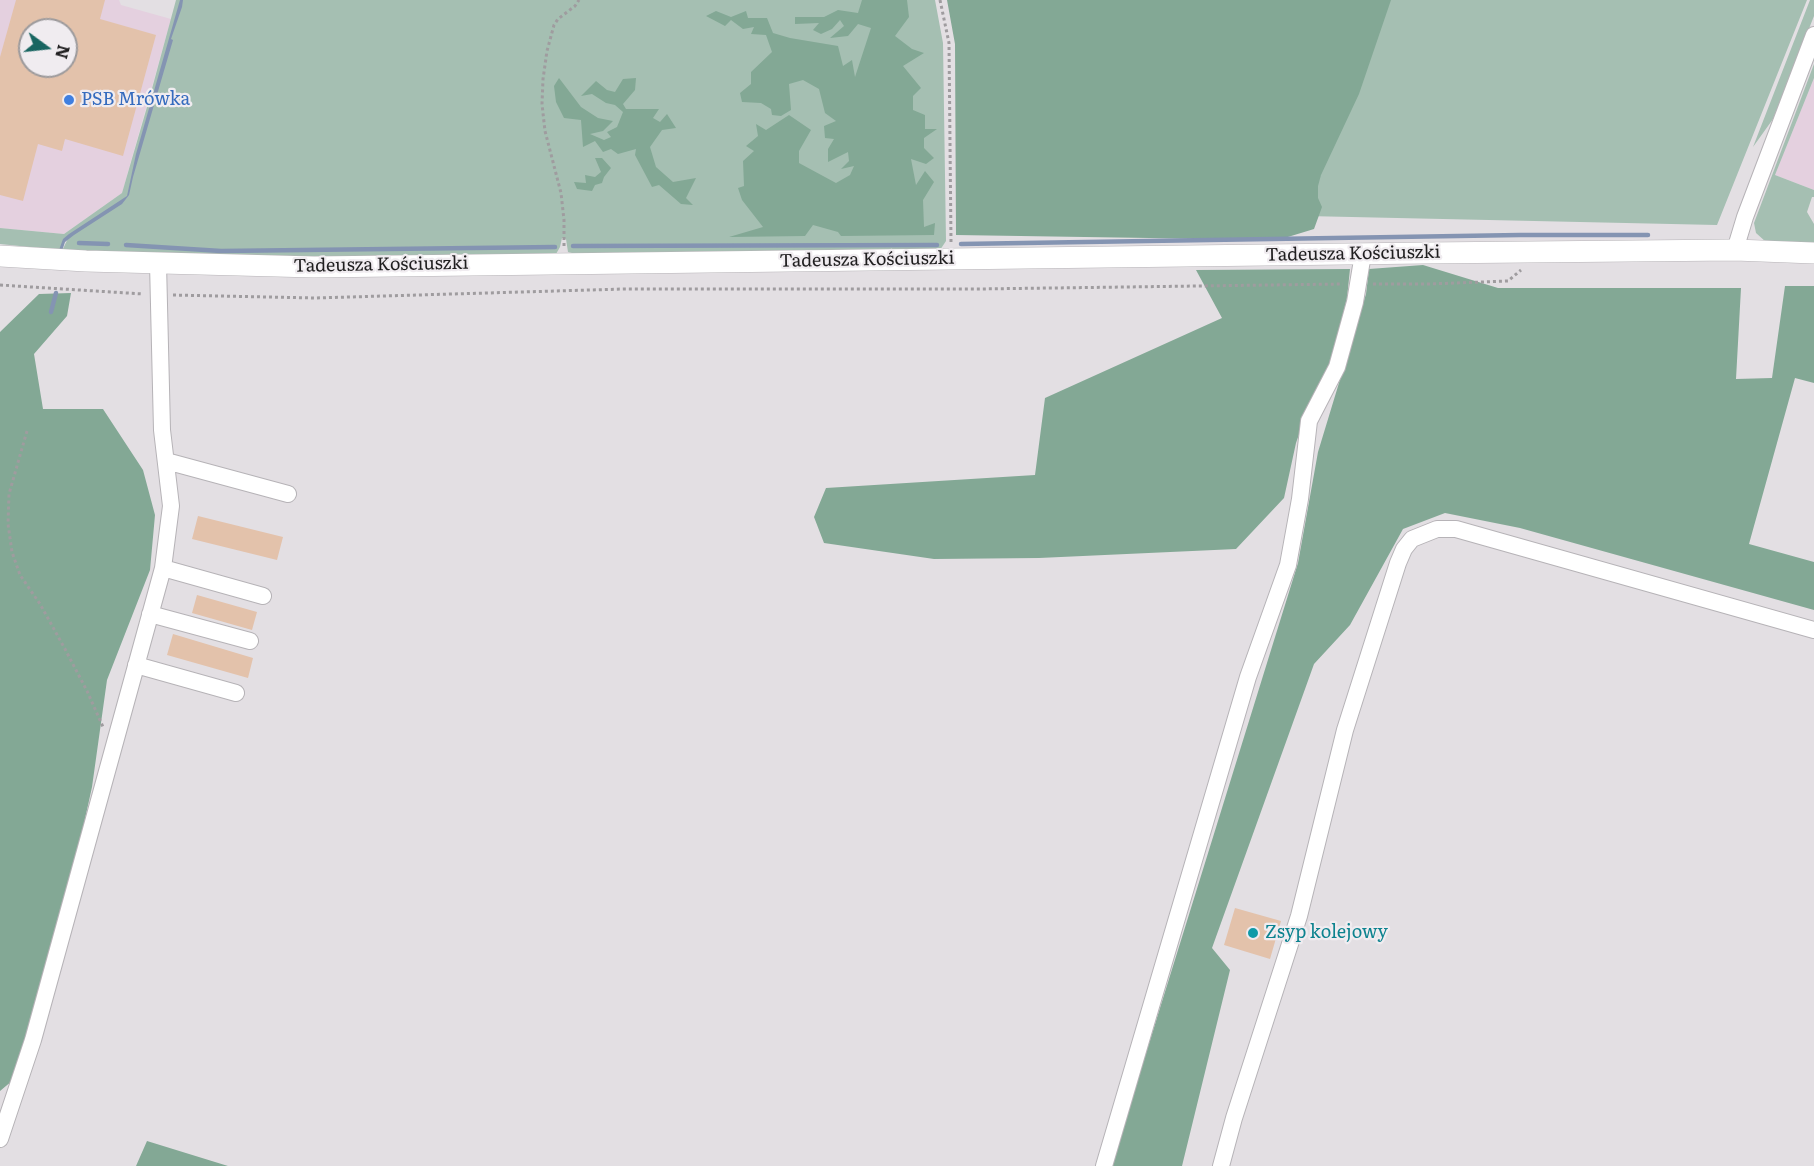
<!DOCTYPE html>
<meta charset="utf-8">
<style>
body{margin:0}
#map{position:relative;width:1814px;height:1166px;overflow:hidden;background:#e3dfe3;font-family:Literata,serif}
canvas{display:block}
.north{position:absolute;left:18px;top:18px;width:60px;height:60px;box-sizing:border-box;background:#f0ecf0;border:2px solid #9c9a9c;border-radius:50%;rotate:105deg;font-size:16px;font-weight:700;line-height:24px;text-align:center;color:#1f1e1f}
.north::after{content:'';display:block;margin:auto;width:21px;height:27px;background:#186561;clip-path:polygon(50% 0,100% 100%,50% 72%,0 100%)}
</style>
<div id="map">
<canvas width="1814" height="1166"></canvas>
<div class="north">N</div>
</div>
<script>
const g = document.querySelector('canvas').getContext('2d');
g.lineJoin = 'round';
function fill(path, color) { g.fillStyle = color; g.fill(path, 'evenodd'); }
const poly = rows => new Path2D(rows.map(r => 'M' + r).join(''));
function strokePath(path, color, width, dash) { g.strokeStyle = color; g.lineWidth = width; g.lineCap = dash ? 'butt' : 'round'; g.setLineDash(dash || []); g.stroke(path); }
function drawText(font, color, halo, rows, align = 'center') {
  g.font = font + ' Literata,serif'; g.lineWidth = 4.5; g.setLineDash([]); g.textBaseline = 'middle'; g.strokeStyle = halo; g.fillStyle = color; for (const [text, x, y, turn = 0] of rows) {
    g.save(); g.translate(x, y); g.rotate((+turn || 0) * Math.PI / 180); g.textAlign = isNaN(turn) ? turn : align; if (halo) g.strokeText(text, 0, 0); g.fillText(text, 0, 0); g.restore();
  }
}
fill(poly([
 [0,0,119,0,121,5,171,19,122,193,64,234,0,228],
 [30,30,66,30,66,66,30,66],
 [1814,78,1814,190,1775,175]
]), '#e4d0df');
fill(poly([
 [176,0,935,0,943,43,946,241,940,250,603,255,572,253,568,252,566,239,562,238,560,247,556,254,287,258,62,251,70,234,59,250,0,244,0,228,64,234,122,193,147,107],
 [1382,0,1807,0,1717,225,1306,216],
 [1810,0,1814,0,1814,16,1773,119,1753,147],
 [1814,64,1814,78,1775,175,1814,190,1814,197,1812,197,1807,212,1814,224,1814,244,1766,242,1756,233,1754,223]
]), '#a5bfb2');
fill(poly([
 [862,0,907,0,909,17,895,36,912,49,924,53,903,66,921,88,913,96,913,110,925,115,925,129,937,129,924,138,924,148,934,158,926,164,911,159,916,185,925,171,934,182,923,200,924,227,935,223,934,235,841,236,838,232,813,225,805,236,729,237,763,227,742,200,738,188,744,186,743,161,754,151,746,146,758,136,756,124,766,130,789,115,811,130,799,151,799,163,836,183,850,175,854,166,841,169,849,161,848,152,828,162,828,149,834,139,825,138,824,126,836,121,825,113,819,89,803,80,789,84,791,110,781,116,772,115,771,109,761,103,742,102,740,93,751,84,751,72,772,52,766,35,751,34,754,27,743,29,731,20,725,26,706,16,716,11,731,17,746,11,748,18,767,18,773,33,790,38,838,46,843,66,852,60,855,77,871,28,858,24,848,36,830,38,844,26,840,20,832,29,821,34,813,30,819,23,795,24,795,17,824,17,838,10,858,13],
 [947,0,1391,0,1359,94,1321,175,1318,186,1318,198,1322,207,1314,229,1278,240,956,235,955,44],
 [559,78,581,107,598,118,613,121,603,131,590,134,604,140,611,137,607,132,617,127,623,112,615,105,606,103,592,94,581,96,596,81,607,90,615,92,623,79,636,78,635,90,623,104,626,109,659,109,653,118,660,122,667,114,676,128,662,130,650,147,656,167,673,182,696,178,686,198,693,205,681,204,659,185,652,187,635,155,636,149,618,154,611,149,603,152,595,141,583,147,581,120,564,118,556,102,554,86],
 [595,158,602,158,611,168,604,177,602,183,595,185,592,191,577,189,574,182,586,183,585,175,595,177,601,172],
 [1423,265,1498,288,1741,288,1736,379,1772,378,1785,286,1814,286,1814,383,1795,378,1749,544,1814,562,1814,610,1520,528,1445,513,1403,529,1350,625,1314,664,1212,948,1230,970,1182,1166,1111,1166,1298,563,1318,452,1366,294,1369,269],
 [1350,269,1347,298,1331,362,1308,408,1296,443,1284,498,1236,549,1039,558,934,559,824,543,814,517,826,488,1035,475,1045,398,1222,318,1196,270],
 [71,293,67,316,34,354,43,409,103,409,143,470,155,515,150,570,107,680,92,787,31,1065,0,1091,0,332,39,294],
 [147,1141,228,1166,136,1166]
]), '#83a895');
fill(poly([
 [180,0,183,0,182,7,171,39,173,40,133,177,129,195,122,204,74,235,65,242,62,251,59,250,63,239,69,234,127,196,136,154]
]), '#8494b2');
strokePath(poly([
 [79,243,108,244],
 [961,244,1520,235,1648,235],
 [126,245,221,251,555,247],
 [573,246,937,245],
 [51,312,56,293]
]), '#8494b2', 4.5);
fill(poly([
 [16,0,105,0,100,19,156,35,123,156,65,139,62,151,38,144,23,201,0,195,0,57],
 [30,30,66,30,66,66,30,66],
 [198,516,283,537,277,560,192,539],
 [197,595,257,612,252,630,192,613],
 [173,634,253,658,248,678,167,655],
 [1235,908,1281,921,1270,959,1224,945]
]), '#e3c2ab');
const minor = poly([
 [1735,250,1745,217,1814,35],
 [166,461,288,494],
 [163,568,263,596],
 [150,614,250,641],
 [136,665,236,693],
 [0,1139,33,1040,163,568,171,506,162,430,158,263],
 [1104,1166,1248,677,1288,565,1300,499,1309,421,1337,367,1355,302,1363,254],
 [1221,1166,1234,1118,1299,916,1345,730,1398,563,1404,549,1412,539,1437,529,1456,529,1814,630]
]);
const major = poly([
 [0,256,86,261,314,267,1425,253,1735,250,1814,253]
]);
strokePath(minor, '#b6b3b7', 18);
strokePath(major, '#b6b3b7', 22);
strokePath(poly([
 [940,0,949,43,951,242],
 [564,246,564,220,561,193,545,131,542,104,543,79,547,51,554,25,558,19,575,6,579,0],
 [1373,284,1429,284,1508,281,1521,270],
 [0,285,143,294],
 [173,295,315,298,624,289,979,289,1343,284],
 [27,431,9,494,8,524,12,552,20,575,40,604,65,649,87,691,103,727]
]), '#9f9c9f', 3, [3, 3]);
strokePath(minor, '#fff', 16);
strokePath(major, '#fff', 21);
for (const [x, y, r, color] of [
 [69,100,6,"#3f7fe0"],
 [1253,933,6,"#0f9aa8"]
]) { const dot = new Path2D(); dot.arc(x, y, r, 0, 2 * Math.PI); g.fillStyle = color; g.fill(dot); strokePath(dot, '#f0ecf0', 2); }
drawText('18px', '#366cbe', '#f0ecf0', [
 ["PSB Mrówka",81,100]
], 'left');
drawText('18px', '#1f1e1f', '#f0ecf0', [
 ["Tadeusza Kościuszki",1353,254,-1],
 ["Tadeusza Kościuszki",867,260,-1],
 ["Tadeusza Kościuszki",381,265,-1]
]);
drawText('18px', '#0d838f', '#f0ecf0', [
 ["Zsyp kolejowy",1265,933]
], 'left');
</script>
